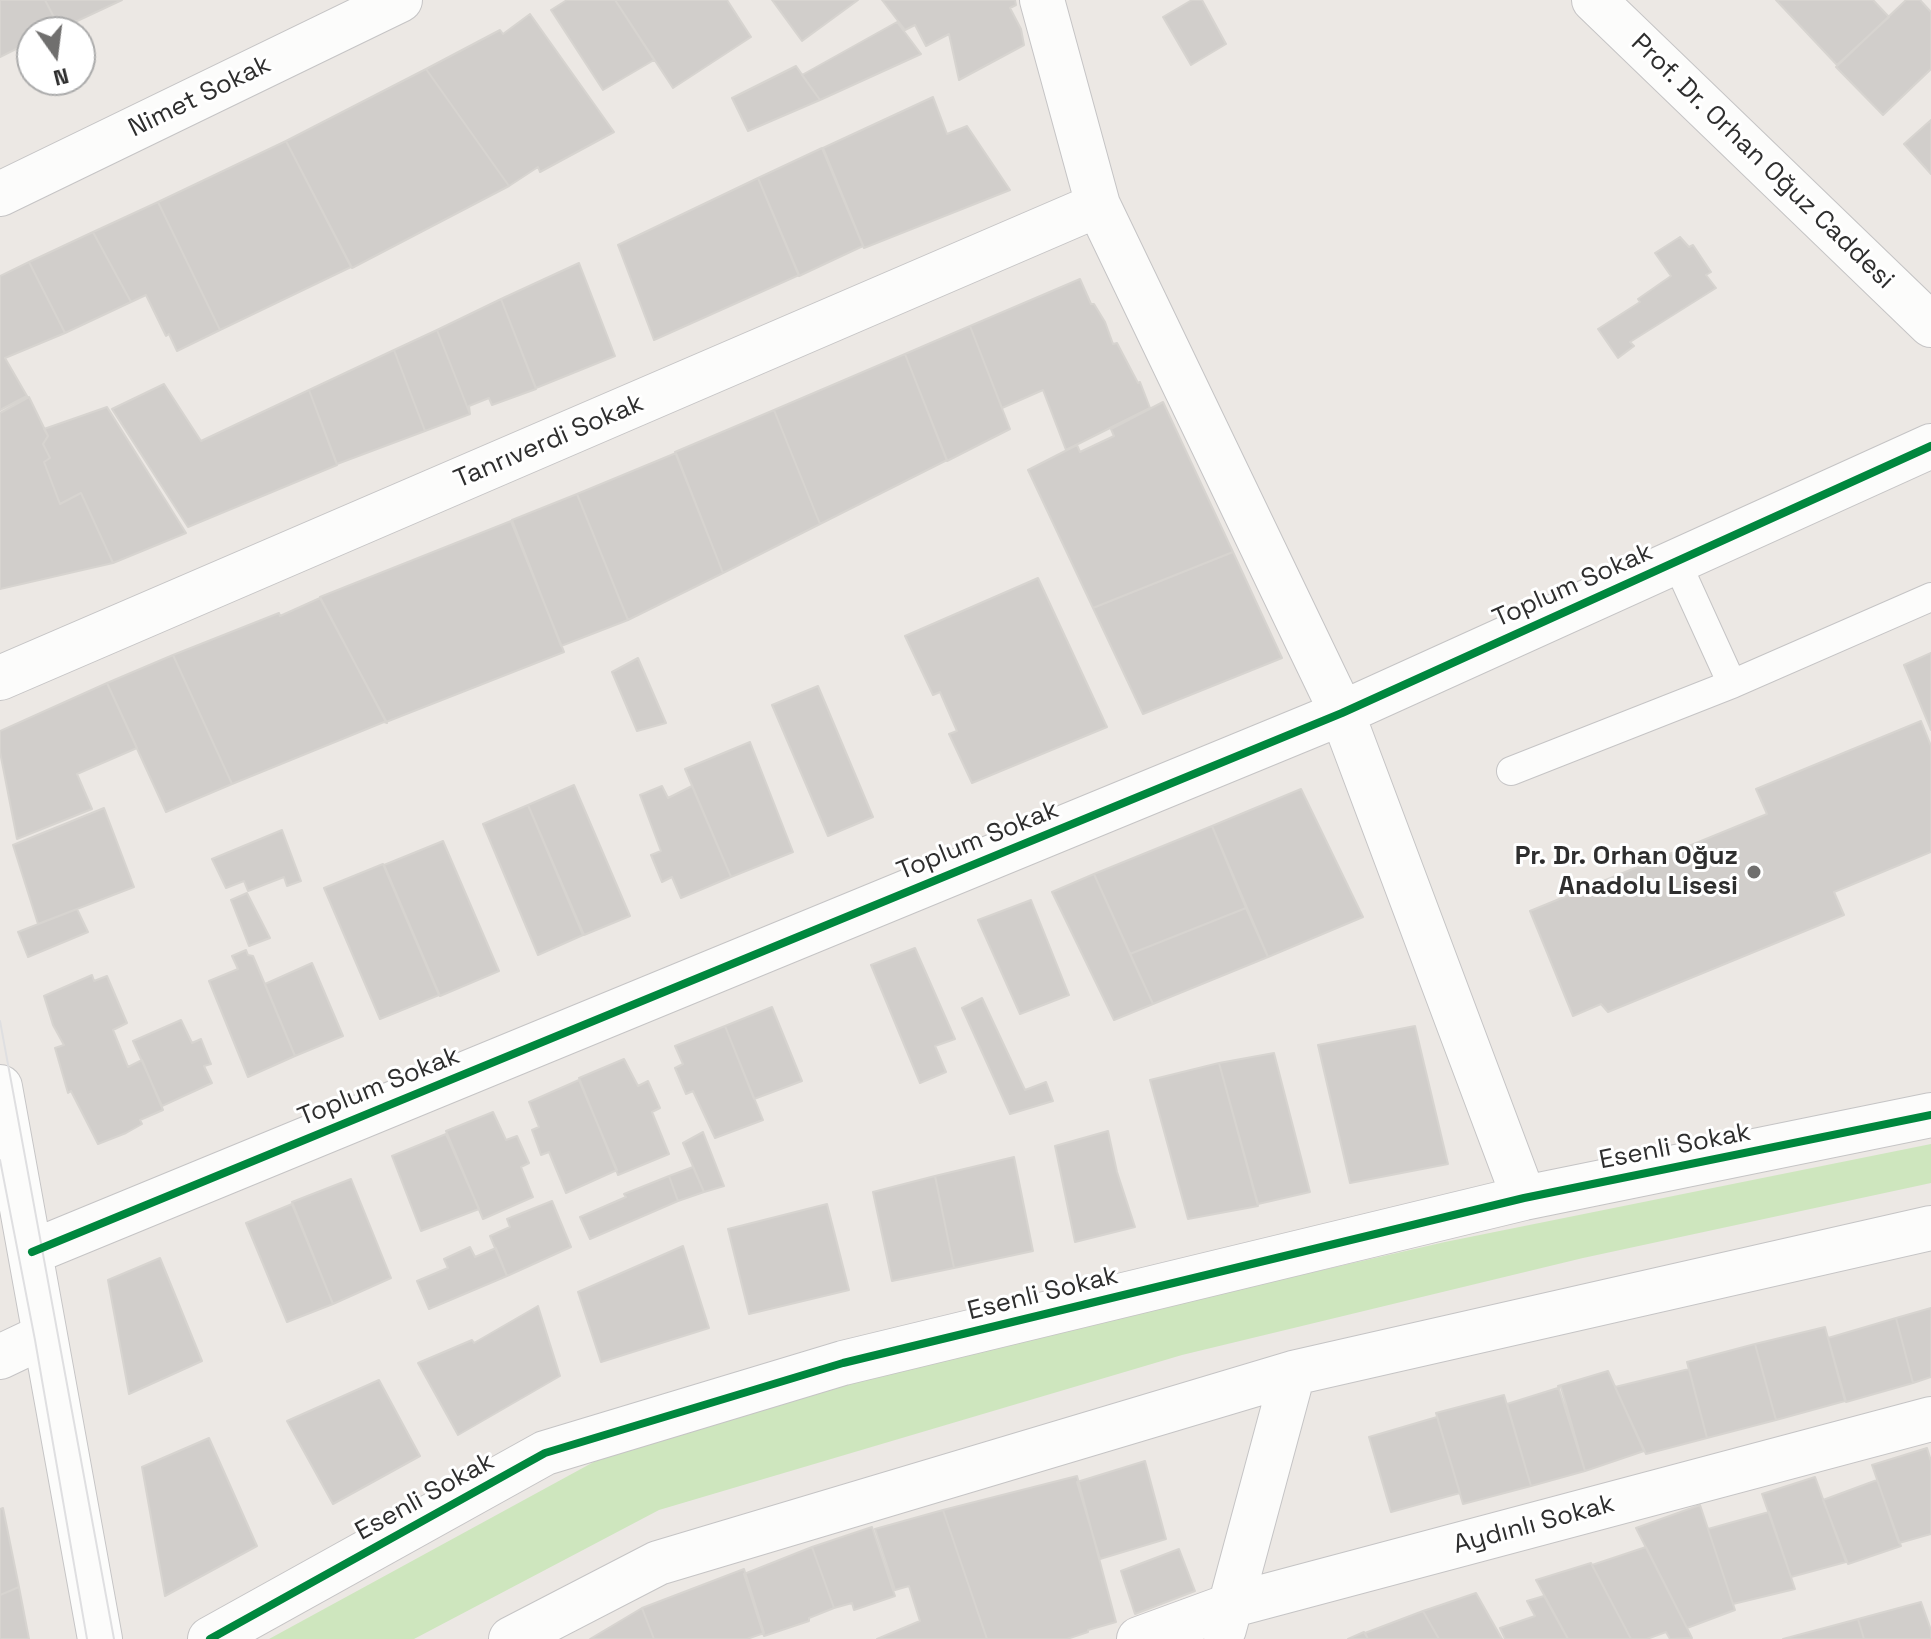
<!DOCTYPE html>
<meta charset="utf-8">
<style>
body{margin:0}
#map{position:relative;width:1931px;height:1639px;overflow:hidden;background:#ece8e4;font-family:"Space Grotesk",sans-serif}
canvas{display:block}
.north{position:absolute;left:16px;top:16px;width:80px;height:80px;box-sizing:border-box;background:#fff;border:2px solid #ababab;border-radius:50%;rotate:166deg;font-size:22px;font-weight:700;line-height:32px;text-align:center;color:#2e2e2e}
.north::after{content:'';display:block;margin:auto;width:28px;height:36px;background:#706f6e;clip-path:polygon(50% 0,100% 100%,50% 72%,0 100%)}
</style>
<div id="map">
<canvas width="1931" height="1639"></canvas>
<div class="north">N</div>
</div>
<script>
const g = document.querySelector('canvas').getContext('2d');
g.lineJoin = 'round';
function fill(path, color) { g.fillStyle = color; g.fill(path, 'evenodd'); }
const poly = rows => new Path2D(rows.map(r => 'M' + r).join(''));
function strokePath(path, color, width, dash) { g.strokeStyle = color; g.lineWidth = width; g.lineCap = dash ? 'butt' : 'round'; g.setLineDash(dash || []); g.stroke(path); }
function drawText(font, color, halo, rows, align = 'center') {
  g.font = font + ' "Space Grotesk",sans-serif'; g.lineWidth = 6; g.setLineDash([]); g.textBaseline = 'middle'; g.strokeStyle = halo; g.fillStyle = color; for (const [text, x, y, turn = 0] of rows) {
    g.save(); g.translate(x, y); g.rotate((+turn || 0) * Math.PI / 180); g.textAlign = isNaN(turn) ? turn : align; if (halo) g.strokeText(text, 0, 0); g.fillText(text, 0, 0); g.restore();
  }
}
fill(poly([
 [1931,1144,1931,1183,1583,1258,1182,1355,659,1510,414,1639,269,1639,612,1452,841,1380,1445,1242]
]), '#cee6be');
const building = poly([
 [0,0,45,0,59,27,50,32,32,32,32,41,0,57,0,0],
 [45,0,122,0,60,29,45,0],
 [567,0,615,0,654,60,603,90,551,10,567,0],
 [615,0,727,0,751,37,673,88,615,0],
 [772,0,858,0,802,41,772,0],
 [882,0,1015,0,1016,5,1010,8,1021,29,1024,45,959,80,949,34,926,46,915,25,905,30,882,0],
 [1192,0,1202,0,1226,44,1191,65,1163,17,1192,0],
 [1776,0,1873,0,1889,17,1837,65,1776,0],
 [1906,0,1920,0,1931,12,1931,69,1883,115,1836,67,1906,0],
 [530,14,614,132,540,172,538,167,509,186,426,69,500,30,503,34,530,14],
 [897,22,921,54,820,100,802,75,897,22],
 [796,66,820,100,748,131,732,98,796,66],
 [426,69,509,186,352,268,286,141,426,69],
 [933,97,947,134,967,126,1010,190,864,248,823,148,933,97],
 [1931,120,1931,174,1904,144,1931,120],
 [286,141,351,267,220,330,158,202,286,141],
 [822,148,863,246,799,276,758,178,822,148],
 [758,178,799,275,654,340,618,245,758,178],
 [158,202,220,330,177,351,169,334,166,336,146,295,131,302,93,232,158,202],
 [93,232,131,302,65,333,29,262,93,232],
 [1680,237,1689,247,1693,245,1711,272,1706,275,1716,288,1630,342,1634,346,1618,358,1598,329,1640,302,1638,299,1671,276,1655,253,1680,237],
 [29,262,65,333,5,358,27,396,0,410,0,276,29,262],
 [579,263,615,356,536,388,501,299,579,263],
 [1080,279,1091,304,1094,304,1105,322,1113,344,1117,343,1138,383,1140,382,1150,408,1066,450,1043,390,1002,408,970,326,1080,279],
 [501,299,536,389,492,405,489,398,469,406,470,414,437,330,501,299],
 [970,326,1010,429,947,461,905,354,970,326],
 [437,330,470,414,425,431,394,350,437,330],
 [394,350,425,431,337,464,309,390,394,350],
 [905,354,947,460,820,524,774,410,905,354],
 [164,384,201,441,309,390,337,465,188,527,112,409,164,384],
 [29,397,48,436,43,444,50,458,44,462,60,504,81,493,113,563,0,589,0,413,29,397],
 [1163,402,1233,552,1093,608,1028,470,1077,445,1080,452,1114,436,1111,429,1163,402],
 [107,407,186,533,113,563,81,493,60,504,44,462,50,458,43,444,48,436,44,429,107,407],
 [774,410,820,524,723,573,675,452,774,410],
 [676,453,723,573,628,620,577,494,676,453],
 [577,494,628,620,561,646,512,520,577,494],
 [511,521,564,652,386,722,320,597,511,521],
 [1233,552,1282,658,1143,714,1093,608,1233,552],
 [1038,578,1107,727,972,783,949,734,957,731,940,692,933,695,905,636,1038,578],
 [320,598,387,723,384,722,232,784,173,655,279,613,280,616,320,598],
 [1931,653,1931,730,1904,665,1931,653],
 [173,655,232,784,166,812,107,683,173,655],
 [638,658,666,723,637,731,612,672,638,658],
 [107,683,137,748,77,774,92,809,17,839,0,752,0,731,107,683],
 [818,686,873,817,828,836,772,705,818,686],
 [1921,721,1931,746,1931,852,1834,892,1844,915,1608,1012,1601,1004,1573,1016,1530,911,1767,814,1756,789,1921,721],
 [750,742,793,852,731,877,685,769,750,742],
 [574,785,630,916,584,935,528,805,574,785],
 [662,786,668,798,692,786,731,877,681,898,672,877,662,882,651,855,661,851,640,795,662,786],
 [1301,789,1363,917,1268,957,1212,826,1301,789],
 [528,805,583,935,538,955,483,824,528,805],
 [104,808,134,887,38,924,13,845,104,808],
 [1212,826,1246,908,1130,954,1094,874,1212,826],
 [282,830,301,881,287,886,284,877,248,891,244,881,226,888,212,859,282,830],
 [443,841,499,971,440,996,384,865,443,841],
 [383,864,439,995,380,1019,324,888,383,864],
 [1094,874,1153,1004,1114,1020,1052,892,1094,874],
 [247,893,270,938,249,946,231,900,247,893],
 [1031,900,1069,995,1020,1014,978,920,1031,900],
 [1246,908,1268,957,1153,1004,1130,954,1246,908],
 [77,909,88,932,28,957,18,932,77,909],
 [915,948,955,1039,935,1046,946,1072,920,1083,871,965,915,948],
 [246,950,248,955,253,956,295,1056,248,1077,209,981,238,969,232,956,246,950],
 [312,963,343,1036,295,1056,265,984,312,963],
 [92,975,94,981,107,976,127,1023,113,1030,128,1067,142,1060,163,1110,140,1120,142,1124,126,1133,98,1144,71,1091,68,1093,55,1048,64,1045,53,1025,44,996,92,975],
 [982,998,1025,1090,1046,1082,1053,1101,1010,1114,962,1008,982,998],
 [772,1007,802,1081,754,1099,725,1026,772,1007],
 [181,1020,192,1043,201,1039,211,1064,204,1066,212,1083,162,1106,133,1041,181,1020],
 [725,1026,763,1120,715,1138,693,1091,686,1094,675,1068,683,1064,675,1046,725,1026],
 [1415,1026,1448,1164,1350,1183,1318,1045,1415,1026],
 [1274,1053,1310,1192,1258,1204,1219,1063,1274,1053],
 [624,1059,638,1086,648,1081,660,1108,652,1112,669,1154,618,1175,579,1078,624,1059],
 [1219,1063,1258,1206,1188,1219,1150,1080,1219,1063],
 [579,1080,617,1170,566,1193,549,1152,541,1155,532,1130,539,1127,529,1102,579,1080],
 [493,1112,506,1140,517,1136,529,1163,521,1167,533,1197,483,1219,446,1131,493,1112],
 [1108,1131,1117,1172,1135,1227,1075,1242,1055,1146,1108,1131],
 [703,1132,724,1186,704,1192,683,1143,703,1132],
 [446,1134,479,1209,421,1231,392,1156,446,1134],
 [1014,1157,1033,1251,954,1268,935,1176,1014,1157],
 [693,1167,704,1192,678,1201,669,1176,693,1167],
 [669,1176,678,1201,590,1239,580,1217,626,1197,624,1194,669,1176],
 [935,1176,954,1268,892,1281,873,1192,935,1176],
 [351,1179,391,1278,333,1304,292,1202,351,1179],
 [552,1201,571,1247,507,1276,490,1236,510,1227,507,1219,552,1201],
 [292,1204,333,1304,287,1322,246,1223,292,1204],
 [827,1204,849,1290,749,1314,728,1229,827,1204],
 [683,1246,709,1328,601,1362,578,1292,683,1246],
 [470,1247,475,1257,496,1248,507,1276,429,1309,417,1281,448,1268,444,1259,470,1247],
 [160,1258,202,1361,129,1394,108,1280,160,1258],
 [538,1306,560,1376,458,1435,418,1363,472,1340,474,1343,538,1306],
 [1931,1308,1931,1377,1913,1383,1896,1318,1931,1308],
 [1896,1318,1913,1383,1846,1402,1828,1338,1896,1318],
 [1825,1327,1845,1401,1776,1420,1755,1344,1825,1327],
 [1755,1344,1776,1420,1707,1438,1687,1362,1755,1344],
 [1689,1369,1707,1438,1646,1454,1615,1387,1689,1369],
 [1608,1371,1644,1451,1585,1471,1558,1386,1608,1371],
 [379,1380,420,1456,333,1504,287,1421,379,1380],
 [1561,1387,1585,1471,1531,1486,1507,1404,1561,1387],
 [1504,1395,1531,1486,1463,1504,1436,1413,1504,1395],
 [1437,1417,1460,1493,1391,1512,1369,1437,1437,1417],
 [209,1438,257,1546,165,1596,142,1467,209,1438],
 [1927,1448,1931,1461,1931,1534,1899,1543,1872,1465,1927,1448],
 [1145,1461,1166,1539,1100,1559,1077,1482,1145,1461],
 [1077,1476,1116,1622,1088,1630,1088,1632,1067,1639,987,1639,943,1510,1077,1476],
 [1815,1477,1846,1562,1791,1577,1762,1494,1815,1477],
 [1877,1480,1901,1546,1848,1564,1823,1500,1877,1480],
 [1700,1505,1735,1610,1687,1628,1636,1528,1700,1505],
 [3,1508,19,1587,0,1595,0,1509,3,1508],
 [943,1510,987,1639,877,1639,920,1621,909,1586,895,1590,875,1529,943,1510],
 [1769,1512,1795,1589,1733,1604,1708,1529,1769,1512],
 [872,1527,895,1596,854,1610,852,1603,834,1608,812,1547,872,1527],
 [812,1547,834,1608,809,1618,809,1621,764,1636,744,1574,812,1547],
 [1646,1547,1687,1628,1692,1638,1670,1639,1666,1632,1647,1639,1631,1639,1592,1565,1646,1547],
 [1179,1549,1195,1591,1135,1614,1121,1571,1179,1549],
 [1591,1563,1592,1565,1631,1639,1568,1639,1536,1580,1591,1563],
 [744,1569,764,1633,747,1639,654,1639,642,1608,744,1569],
 [19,1587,29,1639,0,1639,0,1595,19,1587],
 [1476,1593,1502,1639,1439,1639,1423,1611,1476,1593],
 [1544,1596,1568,1639,1505,1639,1500,1628,1535,1616,1527,1601,1544,1596],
 [1921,1602,1931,1630,1931,1639,1864,1639,1858,1619,1921,1602],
 [642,1608,654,1639,590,1639,642,1608],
 [1423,1611,1439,1639,1368,1639,1365,1633,1423,1611],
 [1858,1619,1864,1639,1783,1639,1858,1619],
 [1364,1632,1368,1639,1348,1639,1364,1632]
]);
fill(building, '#d1cecb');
strokePath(building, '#d7d4d0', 2);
const lane = poly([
 [1676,561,1732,684],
 [1511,771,1732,684,1931,597]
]);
const street = poly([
 [1042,0,1098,205,1342,713,1524,1198],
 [0,194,400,0],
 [0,678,1098,205],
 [0,1087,100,1639],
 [32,1252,1342,713,1931,446],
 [0,1357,44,1336],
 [1224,1629,1293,1373],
 [210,1639,545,1453,843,1363,1524,1198,1931,1115],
 [511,1639,658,1563,1293,1373,1931,1228],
 [1139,1639,1229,1606,1931,1419]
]);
const secondary = poly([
 [1594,0,1931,325]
]);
strokePath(lane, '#c5c4c5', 30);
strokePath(street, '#c5c4c5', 46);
strokePath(secondary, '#c5c4c5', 46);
strokePath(lane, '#fcfcfb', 28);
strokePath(street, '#fcfcfb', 44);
strokePath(secondary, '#fcfcfb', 44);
strokePath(poly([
 [0,1021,114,1639],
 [0,1160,35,1340,87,1639]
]), '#dfdfe1', 2);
strokePath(poly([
 [32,1252,1342,713,1931,446],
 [210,1639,545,1453,843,1363,1524,1198,1931,1115]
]), '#00873e', 8);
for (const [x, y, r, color] of [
 [1754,872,8,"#706f6e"]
]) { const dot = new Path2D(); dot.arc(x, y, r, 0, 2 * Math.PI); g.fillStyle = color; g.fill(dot); strokePath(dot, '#fff', 3); }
drawText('26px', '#2e2e2e', '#fff', [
 ["Nimet Sokak",200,97,-26],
 ["Prof. Dr. Orhan Oğuz Caddesi",1762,162,44],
 ["Tanrıverdi Sokak",549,442,-23],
 ["Toplum Sokak",1573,586,-24],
 ["Toplum Sokak",978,841,-22],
 ["Toplum Sokak",379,1087,-22],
 ["Esenli Sokak",1675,1147,-11],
 ["Esenli Sokak",1043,1294,-14],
 ["Esenli Sokak",425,1497,-29],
 ["Aydınlı Sokak",1534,1525,-15]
]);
drawText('bold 26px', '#2e2e2e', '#fff', [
 ["Pr. Dr. Orhan Oğuz",1738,857],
 ["Anadolu Lisesi",1738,887]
], 'right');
</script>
